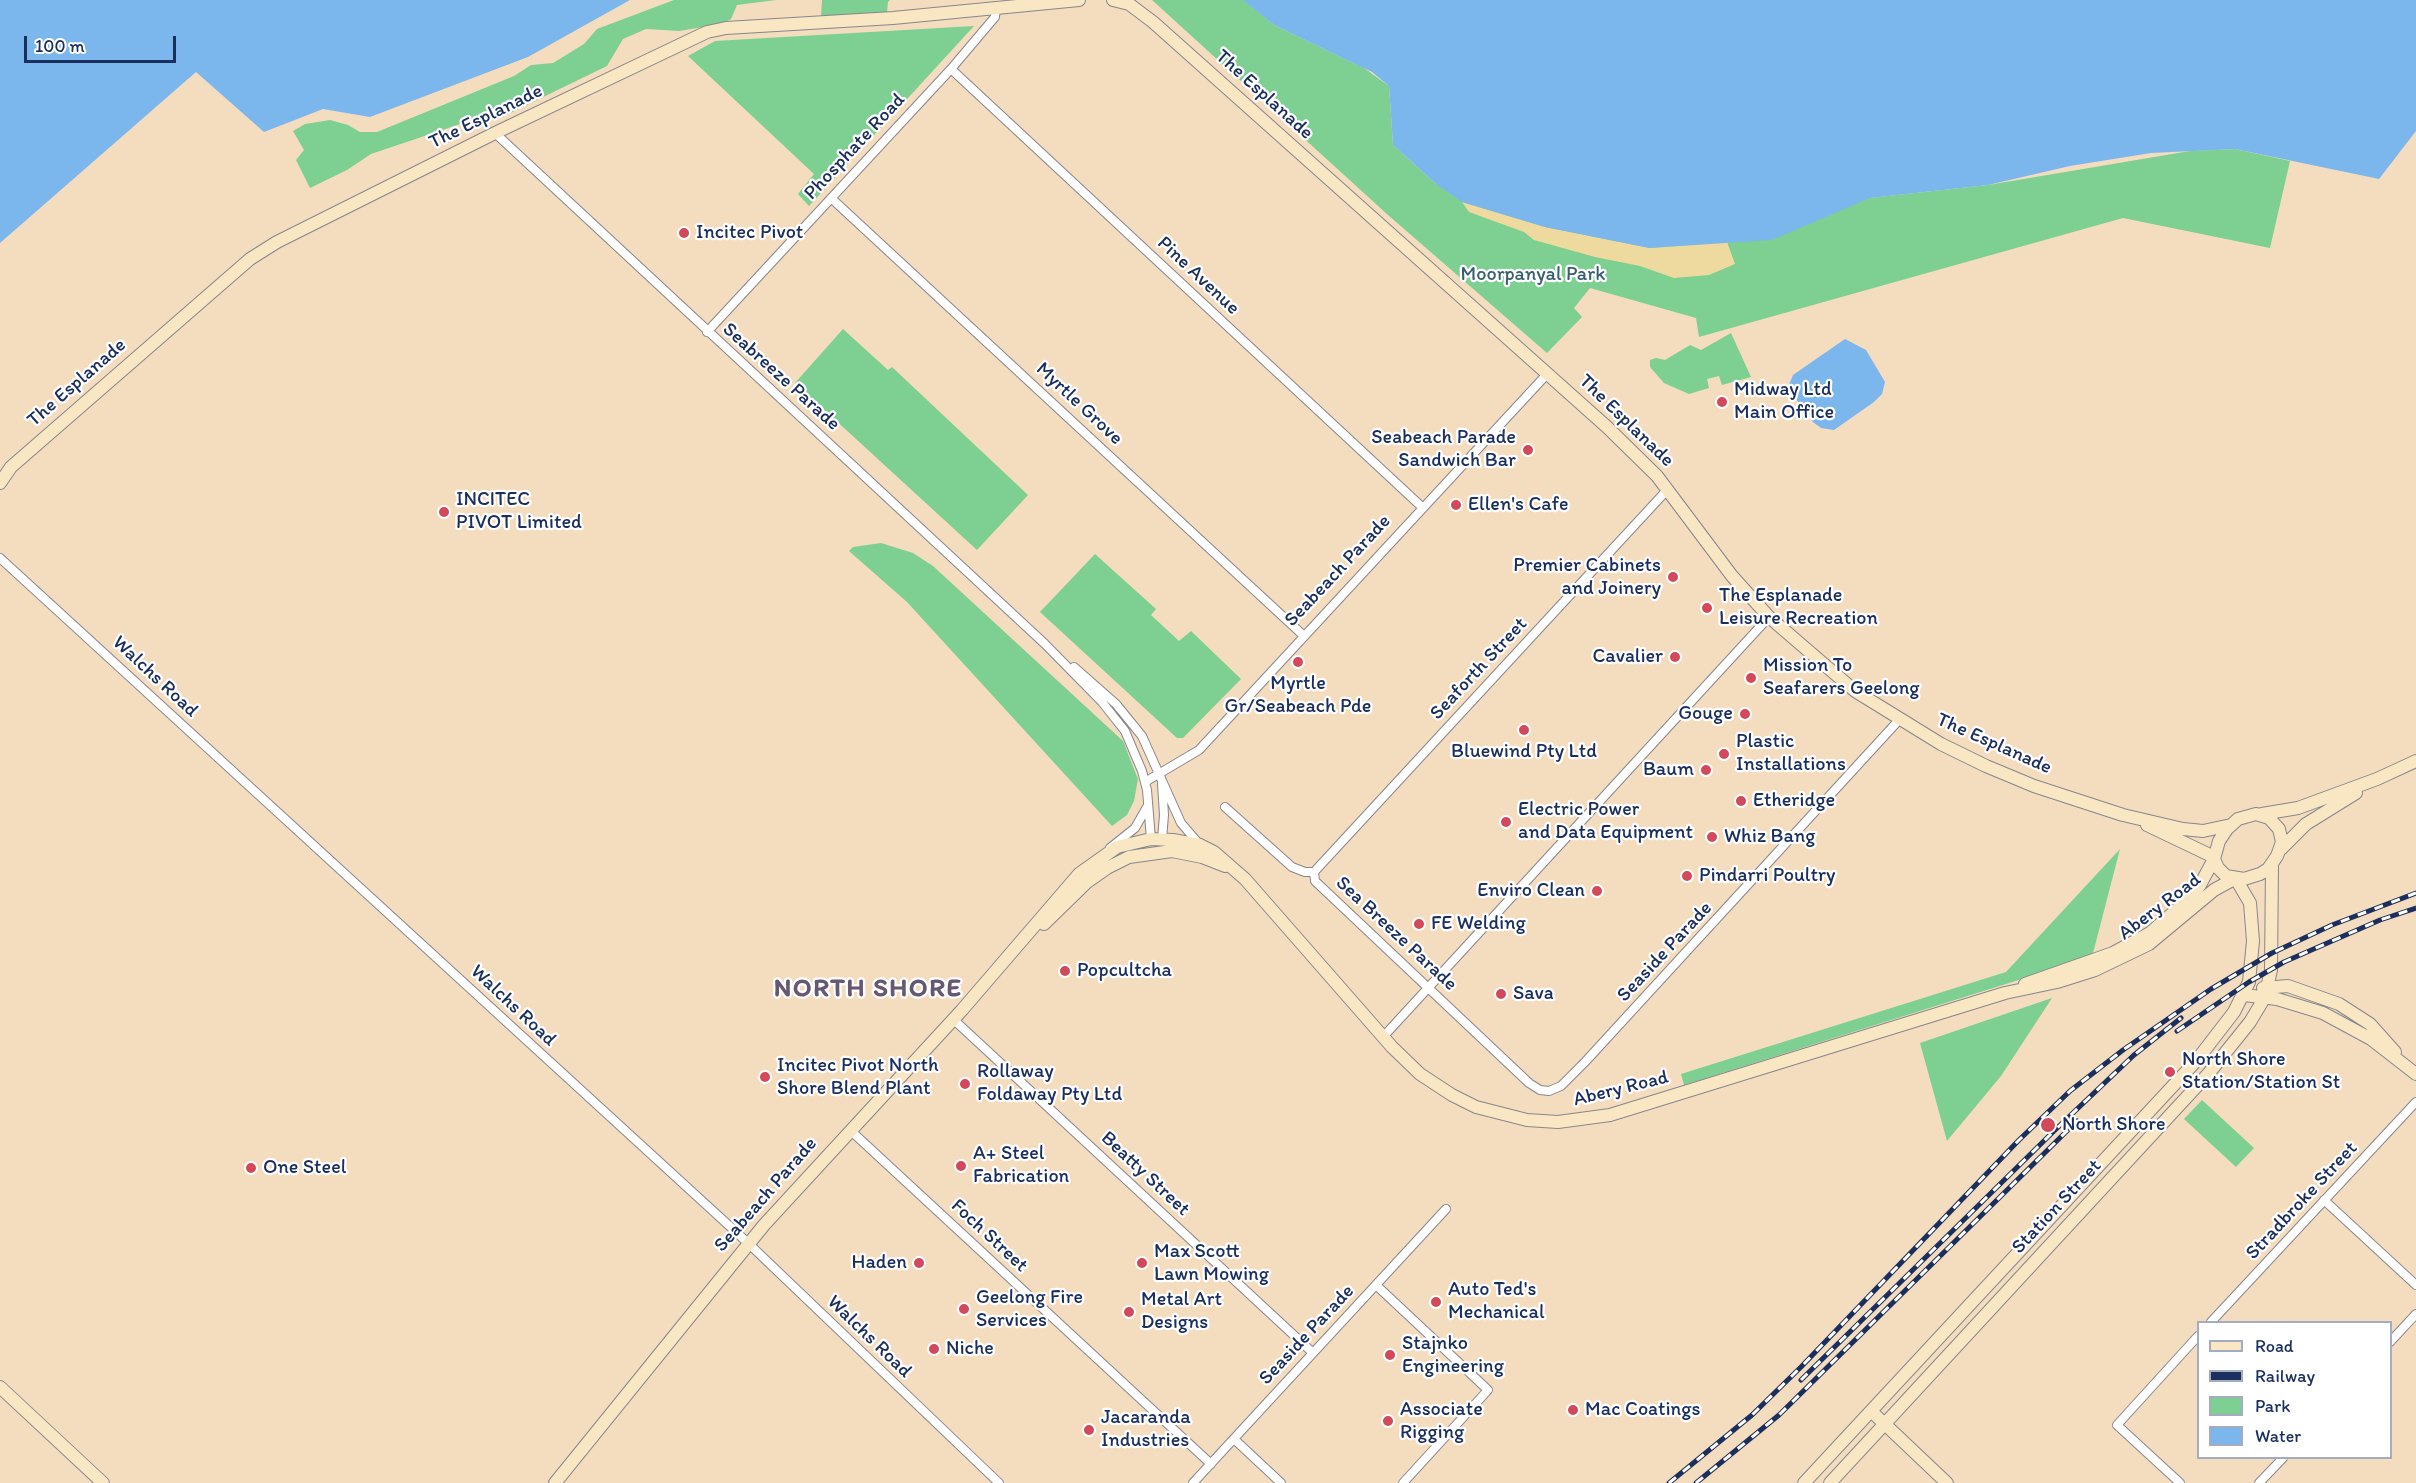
<!DOCTYPE html>
<style>
body{margin:0}
#map{position:relative;width:2416px;height:1483px;overflow:hidden;background:#f4dcbe;font-family:Itim,sans-serif}
canvas{display:block}
.legend{position:absolute;left:2197px;top:1321px;width:195px;height:138px;box-sizing:border-box;background:#fff;border:2px solid #a4acbf;margin:0;padding:8px 10px;list-style:none;font-size:18px;color:#1b2f5e}
.legend li{display:flex;align-items:center;gap:12px;height:30px}
.legend b{width:30px;border:2px solid #a4acbf}
.scale{position:absolute;left:24px;top:36px;width:152px;height:27px;box-sizing:border-box;border:3px solid #1b2f5e;border-top:0;padding-left:8px;font-size:18px;line-height:21px;white-space:nowrap;color:#1b2f5e;-webkit-text-stroke:4px #fff;paint-order:stroke}
</style>
<div id="map">
<canvas width="2416" height="1483"></canvas>
<ul class="legend">
<li><b style="height:8px;background:#f9e7c3"></b>Road</li>
<li><b style="height:8px;background:#1b2f5e"></b>Railway</li>
<li><b style="height:16px;background:#7dd092"></b>Park</li>
<li><b style="height:16px;background:#7bb7ed"></b>Water</li>
</ul>
<div class="scale">100 m</div>
</div>
<script>
const g = document.querySelector('canvas').getContext('2d');
g.lineJoin = 'round';
function fill(path, color) { g.fillStyle = color; g.fill(path, 'evenodd'); }
const poly = rows => new Path2D(rows.map(r => 'M' + r).join(''));
function strokePath(path, color, width, dash) { g.strokeStyle = color; g.lineWidth = width; g.lineCap = dash ? 'butt' : 'round'; g.setLineDash(dash || []); g.stroke(path); }
function drawText(font, color, halo, rows, align = 'center') {
  g.font = font + ' Itim,sans-serif'; g.lineWidth = 4.5; g.setLineDash([]); g.textBaseline = 'middle'; g.strokeStyle = halo; g.fillStyle = color; for (const [text, x, y, turn = 0] of rows) {
    g.save(); g.translate(x, y); g.rotate((+turn || 0) * Math.PI / 180); g.textAlign = isNaN(turn) ? turn : align; if (halo) g.strokeText(text, 0, 0); g.fillText(text, 0, 0); g.restore();
  }
}
fill(poly([
 [674,0,776,0,737,5,731,19,722,24,679,31,646,29,623,39,607,66,500,118,478,118,371,154,347,170,310,188,296,160,304,150,293,131,305,124,330,120,348,125,360,132,377,132,514,76,531,65,553,63,584,44,597,29],
 [822,0,890,0,888,2,887,12,821,17],
 [1152,0,1244,0,1274,25,1364,68,1389,86,1393,145,1436,184,1869,198,1988,185,2190,151,2235,149,2290,161,2270,248,2123,218,1699,337,1696,318,1590,288,1574,308,1582,317,1547,353,1388,215],
 [974,26,809,206,798,194,814,174,688,56,715,41],
 [843,329,888,370,892,367,1028,495,977,550,795,383],
 [1731,333,1751,377,1722,385,1719,376,1707,379,1709,388,1689,394,1664,383,1650,367,1650,360,1656,358,1665,360,1690,345,1701,350],
 [881,543,913,553,933,566,1123,741,1138,779,1134,801,1127,815,1112,826,907,602,849,551,853,547],
 [1095,554,1156,609,1151,615,1179,641,1191,631,1241,679,1183,738,1177,738,1040,612],
 [2120,849,2092,957,1684,1085,1681,1074,2006,972],
 [2052,998,2001,1076,1947,1141,1920,1043],
 [2202,1100,2254,1148,2236,1167,2184,1119]
]), '#7dd092');
fill(poly([
 [1462,202,1545,227,1651,248,1727,242,1735,264,1709,275,1674,278,1640,266,1595,257,1534,240,1524,232,1469,212]
]), '#eeda9e');
fill(poly([
 [0,0,630,0,528,57,370,117,323,109,264,132,196,72,0,243],
 [1243,0,2416,0,2416,131,2379,179,2235,149,2151,153,2070,166,1988,185,1870,198,1772,240,1649,248,1545,227,1462,202,1436,184,1393,145,1389,86,1372,72,1274,25],
 [1845,339,1866,350,1885,382,1882,394,1874,402,1834,430,1821,428,1813,422,1791,392,1789,385,1793,375]
]), '#7bb7ed');
const street = poly([
 [951,69,1423,508],
 [495,133,1045,644,1102,702,1125,731,1142,771,1147,790,1151,839],
 [831,198,1304,636],
 [707,332,951,69,995,17,996,8],
 [0,558,748,1243,999,1483],
 [1074,667,1116,704,1142,736,1181,823,1200,845],
 [1145,782,1199,750,1548,373],
 [1162,784,1164,815,1162,839],
 [1225,807,1292,867,1305,872,1314,872,1315,881,1529,1083,1540,1090,1549,1091,1561,1086,1585,1062,1899,720],
 [1110,848,1135,828,1147,807],
 [1314,872,1668,489],
 [953,1019,1313,1353],
 [1383,1037,1769,617],
 [850,1130,1211,1464],
 [2324,1200,2416,1285],
 [1376,1285,1488,1390,1403,1483],
 [2211,1322,2416,1102],
 [2390,1342,2416,1314],
 [1234,1439,1281,1483],
 [1193,1483,1446,1209],
 [2180,1483,2117,1425,2198,1336],
 [2259,1483,2283,1458]
]);
const secondary = poly([
 [1113,0,1129,4,1153,22,1607,427,1657,476,1732,576,1769,617,1855,691,1941,744,1986,766,2034,786,2123,815,2183,829,2203,831,2231,825],
 [0,483,11,467,250,259,277,242,495,133,707,32,726,28,893,18,1079,0],
 [2256,814,2269,818,2279,829,2282,842,2277,856,2268,869,2260,874,2244,879,2226,876,2218,868,2214,859,2219,841,2227,829,2238,819,2256,814],
 [2262,814,2298,808,2377,779,2416,761],
 [2147,825,2214,857],
 [2281,849,2306,824,2356,793],
 [1044,924,1087,882,1107,868,1129,857,1172,851,1202,857,1225,866],
 [2025,984,2113,953,2150,933,2190,898,2200,885,2214,859],
 [2263,988,2288,986,2339,1004,2370,1024,2395,1052],
 [2244,995,2277,999,2323,1013,2371,1039,2416,1074],
 [0,1387,103,1483],
 [1871,1411,1947,1483],
 [555,1483,764,1225,962,1010,1079,874,1117,847,1151,839,1173,840,1200,845,1214,852,1245,879,1392,1047,1420,1074,1452,1095,1476,1107,1527,1120,1558,1122,1610,1115,2005,993,2057,982,2095,970,2149,944,2214,890,2234,879],
 [1804,1483,2197,1060,2234,1012,2249,982,2253,941,2250,903,2236,879],
 [1830,1483,2209,1073,2250,1022,2265,997,2271,970,2272,865]
]);
strokePath(street, '#88868e', 10);
strokePath(secondary, '#88868e', 14);
strokePath(street, '#fff', 8);
strokePath(secondary, '#f9e7c3', 12);
const rail = poly([
 [2177,1031,2249,982,2284,962,2380,920,2416,908],
 [1801,1380,2055,1130,2134,1055,2181,1018],
 [1669,1483,1752,1415,1801,1367,2019,1140,2070,1091,2123,1050,2211,989,2272,953,2332,925,2416,893],
 [1696,1483,1779,1415,2077,1121]
]);
strokePath(rail, '#1b2f5e', 5);
strokePath(rail, '#fff', 3, [9]);
for (const [x, y, r, color] of [
 [684,233,6,"#d1495b"],
 [1722,402,6,"#d1495b"],
 [1528,450,6,"#d1495b"],
 [1456,505,6,"#d1495b"],
 [444,512,6,"#d1495b"],
 [1673,577,6,"#d1495b"],
 [1707,608,6,"#d1495b"],
 [1675,657,6,"#d1495b"],
 [1298,662,6,"#d1495b"],
 [1751,678,6,"#d1495b"],
 [1745,714,6,"#d1495b"],
 [1524,730,6,"#d1495b"],
 [1724,754,6,"#d1495b"],
 [1706,770,6,"#d1495b"],
 [1741,801,6,"#d1495b"],
 [1506,822,6,"#d1495b"],
 [1712,837,6,"#d1495b"],
 [1687,876,6,"#d1495b"],
 [1597,891,6,"#d1495b"],
 [1419,924,6,"#d1495b"],
 [1065,971,6,"#d1495b"],
 [1501,994,6,"#d1495b"],
 [2170,1072,6,"#d1495b"],
 [765,1077,6,"#d1495b"],
 [965,1084,6,"#d1495b"],
 [2048,1125,8,"#d1495b"],
 [961,1166,6,"#d1495b"],
 [251,1168,6,"#d1495b"],
 [919,1263,6,"#d1495b"],
 [1142,1263,6,"#d1495b"],
 [1436,1302,6,"#d1495b"],
 [964,1309,6,"#d1495b"],
 [1129,1312,6,"#d1495b"],
 [934,1349,6,"#d1495b"],
 [1390,1355,6,"#d1495b"],
 [1573,1410,6,"#d1495b"],
 [1388,1421,6,"#d1495b"],
 [1089,1430,6,"#d1495b"]
]) { const dot = new Path2D(); dot.arc(x, y, r, 0, 2 * Math.PI); g.fillStyle = color; g.fill(dot); strokePath(dot, '#fff', 2); }
drawText('20px', '#1b2f5e', '#fff', [
 ["The Esplanade",1264,95,42],
 ["The Esplanade",486,117,-26],
 ["Phosphate Road",855,147,-47],
 ["Pine Avenue",1198,276,43],
 ["Seabreeze Parade",781,377,42],
 ["The Esplanade",77,383,-41],
 ["Myrtle Grove",1079,404,43],
 ["The Esplanade",1626,421,44],
 ["Seabeach Parade",1338,571,-47],
 ["Seaforth Street",1479,669,-47],
 ["Walchs Road",155,677,43],
 ["The Esplanade",1994,744,24],
 ["Abery Road",2160,907,-37],
 ["Sea Breeze Parade",1396,934,43],
 ["Seaside Parade",1665,952,-47],
 ["Walchs Road",513,1006,43],
 ["Abery Road",1621,1089,-14],
 ["Beatty Street",1145,1174,43],
 ["Seabeach Parade",766,1195,-49],
 ["Stradbroke Street",2302,1201,-47],
 ["Station Street",2057,1207,-47],
 ["Foch Street",989,1236,43],
 ["Seaside Parade",1307,1335,-47],
 ["Walchs Road",869,1337,44]
]);
drawText('20px', '#1b2f5e', '#fff', [
 ["Incitec Pivot",696,233],
 ["Midway Ltd",1734,390],
 ["Main Office",1734,413],
 ["Seabeach Parade",1516,438,"right"],
 ["Sandwich Bar",1516,461,"right"],
 ["INCITEC",456,500],
 ["PIVOT Limited",456,523],
 ["Ellen's Cafe",1468,505],
 ["Premier Cabinets",1661,566,"right"],
 ["and Joinery",1661,589,"right"],
 ["The Esplanade",1719,596],
 ["Leisure Recreation",1719,619],
 ["Cavalier",1663,657,"right"],
 ["Mission To",1763,666],
 ["Seafarers Geelong",1763,689],
 ["Myrtle",1298,684,"center"],
 ["Gr/Seabeach Pde",1298,707,"center"],
 ["Gouge",1733,714,"right"],
 ["Plastic",1736,742],
 ["Installations",1736,765],
 ["Bluewind Pty Ltd",1524,752,"center"],
 ["Baum",1694,770,"right"],
 ["Etheridge",1753,801],
 ["Electric Power",1518,810],
 ["and Data Equipment",1518,833],
 ["Whiz Bang",1724,837],
 ["Pindarri Poultry",1699,876],
 ["Enviro Clean",1585,891,"right"],
 ["FE Welding",1431,924],
 ["Popcultcha",1077,971],
 ["Sava",1513,994],
 ["North Shore",2182,1060],
 ["Station/Station St",2182,1083],
 ["Incitec Pivot North",777,1066],
 ["Shore Blend Plant",777,1089],
 ["Rollaway",977,1072],
 ["Foldaway Pty Ltd",977,1095],
 ["North Shore",2062,1125],
 ["A+ Steel",973,1154],
 ["Fabrication",973,1177],
 ["One Steel",263,1168],
 ["Max Scott",1154,1252],
 ["Lawn Mowing",1154,1275],
 ["Haden",907,1263,"right"],
 ["Auto Ted's",1448,1290],
 ["Mechanical",1448,1313],
 ["Geelong Fire",976,1298],
 ["Services",976,1321],
 ["Metal Art",1141,1300],
 ["Designs",1141,1323],
 ["Stajnko",1402,1344],
 ["Engineering",1402,1367],
 ["Niche",946,1349],
 ["Associate",1400,1410],
 ["Rigging",1400,1433],
 ["Mac Coatings",1585,1410],
 ["Jacaranda",1101,1418],
 ["Industries",1101,1441]
], 'left');
drawText('20px', '#385f6e', '#fff', [
 ["Moorpanyal Park",1533,275]
]);
g.letterSpacing = '1.5px';
drawText('bold 26px', '#665870', '#fff', [
 ["NORTH SHORE",868,989]
]);
g.letterSpacing = '0px';
</script>
